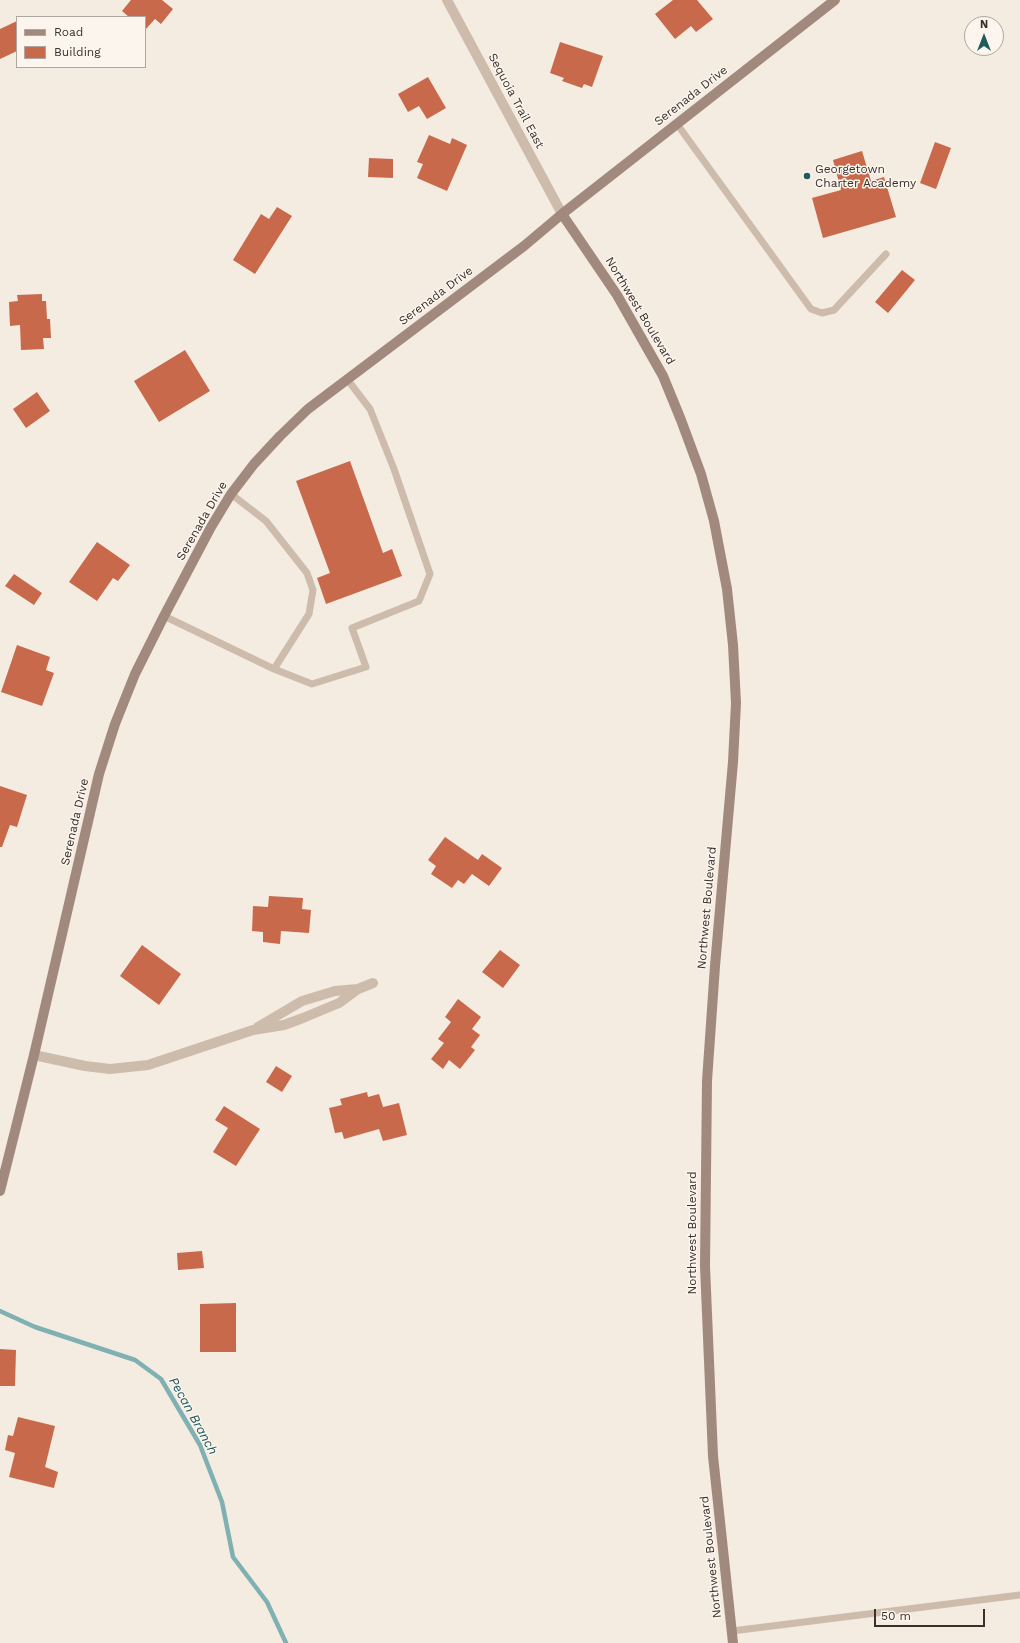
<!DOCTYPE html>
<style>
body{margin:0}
#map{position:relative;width:1020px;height:1643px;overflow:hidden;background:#f4ebe1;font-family:"Work Sans",sans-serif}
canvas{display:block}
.legend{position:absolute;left:16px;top:16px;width:130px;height:52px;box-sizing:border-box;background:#fbf5ee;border:1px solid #aea6a0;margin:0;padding:5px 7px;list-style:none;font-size:12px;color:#3b302b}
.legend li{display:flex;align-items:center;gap:8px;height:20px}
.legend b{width:20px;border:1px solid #aea6a0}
.north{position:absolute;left:964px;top:16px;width:40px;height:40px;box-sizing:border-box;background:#fbf5ee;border:1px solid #aea6a0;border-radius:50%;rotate:0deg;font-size:11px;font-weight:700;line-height:16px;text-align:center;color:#3b302b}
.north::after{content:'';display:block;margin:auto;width:14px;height:18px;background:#1f5a5e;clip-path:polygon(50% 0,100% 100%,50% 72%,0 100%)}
.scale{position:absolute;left:874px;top:1609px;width:111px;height:18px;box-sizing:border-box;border:2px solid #3b302b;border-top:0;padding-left:5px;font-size:12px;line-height:14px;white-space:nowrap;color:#3b302b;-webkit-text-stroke:3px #fbf5ee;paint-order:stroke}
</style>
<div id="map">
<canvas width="1020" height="1643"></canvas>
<ul class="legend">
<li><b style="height:5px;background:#a18a7d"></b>Road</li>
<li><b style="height:11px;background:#c8694b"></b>Building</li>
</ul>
<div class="north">N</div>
<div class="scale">50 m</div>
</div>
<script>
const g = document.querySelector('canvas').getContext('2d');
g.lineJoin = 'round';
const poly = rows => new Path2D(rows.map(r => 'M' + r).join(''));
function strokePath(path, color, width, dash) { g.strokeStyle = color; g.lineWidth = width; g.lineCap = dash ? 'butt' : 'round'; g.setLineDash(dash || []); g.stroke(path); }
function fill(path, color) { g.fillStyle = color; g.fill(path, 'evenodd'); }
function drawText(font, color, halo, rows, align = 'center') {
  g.font = font + ' "Work Sans",sans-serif'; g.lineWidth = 3; g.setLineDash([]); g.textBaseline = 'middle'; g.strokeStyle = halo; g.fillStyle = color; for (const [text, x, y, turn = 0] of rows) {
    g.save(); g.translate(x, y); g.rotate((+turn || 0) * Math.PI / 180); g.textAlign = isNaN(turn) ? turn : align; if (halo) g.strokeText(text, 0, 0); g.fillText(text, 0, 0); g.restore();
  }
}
strokePath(poly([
 [0,1311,35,1327,135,1360,161,1379,200,1445,222,1502,233,1557,267,1602,286,1643]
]), '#7fb0b2', 4.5);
fill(poly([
 [131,0,162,0,173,9,161,24,155,19,145,30,145,17,129,17,122,11],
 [673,0,697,0,713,19,696,32,691,26,675,39,655,14],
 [17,21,17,51,0,59,0,29],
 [560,42,603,56,592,87,584,84,582,88,562,81,564,78,550,73],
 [428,77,446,108,427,119,419,106,408,112,398,94],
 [429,135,450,144,452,138,467,145,447,191,417,178,423,164,417,162],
 [935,142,951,148,936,189,920,183],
 [862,151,871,181,884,177,896,217,823,238,812,198,841,190,833,160],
 [369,158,393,159,393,178,368,177],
 [277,207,292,216,255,274,233,260,261,214,269,219],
 [902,270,915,280,888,313,875,302],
 [42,294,42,301,46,301,47,319,50,319,51,338,43,338,44,349,21,350,20,325,10,326,9,302,18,301,17,295],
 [185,350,210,391,159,422,134,381],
 [37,392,50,411,26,428,13,409],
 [350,461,383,553,392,549,402,576,326,604,317,578,330,573,296,481],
 [97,542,130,565,118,581,113,578,97,601,69,582],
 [14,574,42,593,34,605,5,586],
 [17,645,50,657,46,670,54,673,42,706,1,692],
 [0,786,27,795,17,827,10,825,2,847,0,847],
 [445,837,478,860,482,854,502,868,489,886,472,874,464,884,458,880,452,888,431,874,436,866,428,860],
 [269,896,303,898,302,909,311,910,309,933,281,931,280,944,263,942,263,932,252,931,253,906,268,907],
 [142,945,181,974,159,1005,120,976],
 [500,950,520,965,503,988,482,972],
 [458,999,481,1017,472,1029,480,1035,471,1047,475,1050,460,1069,449,1060,443,1069,431,1059,444,1043,438,1039,451,1022,445,1017],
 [276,1066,292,1076,282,1092,266,1082],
 [367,1092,368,1097,379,1094,383,1107,399,1103,407,1135,383,1141,379,1129,344,1139,342,1132,335,1133,329,1108,342,1105,340,1099],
 [224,1106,260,1129,236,1166,213,1152,228,1128,215,1120],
 [202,1251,204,1268,178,1270,177,1253],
 [236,1303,236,1352,200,1352,200,1304],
 [0,1349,16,1350,15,1386,0,1386],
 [18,1417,55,1426,45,1467,58,1472,54,1488,9,1477,15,1453,5,1450,8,1435,13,1436]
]), '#c8694b');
strokePath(poly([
 [677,124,811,309,822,313,834,310,886,254],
 [164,616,274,669,309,614,313,590,307,573,266,521,231,494],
 [274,669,312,684,366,667,352,628,419,601,430,574,394,469,370,409,347,379],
 [732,1631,1020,1595]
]), '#cdbbac', 7);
strokePath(poly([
 [447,0,562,214],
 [258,1027,302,1001,335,991,358,989,373,983],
 [34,1055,85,1066,110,1069,148,1065,253,1030,284,1025,303,1018,339,1003,358,989]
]), '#cdbbac', 10);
strokePath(poly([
 [562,214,617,295,663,376,681,420,701,474,714,521,727,589,733,645,736,703,733,762,715,966,707,1081,705,1266,713,1456,733,1643],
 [0,1191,34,1055,99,774,115,724,135,674,164,616,211,527,231,494,254,464,280,436,308,409,524,246,562,214,835,0]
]), '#a18a7d', 10);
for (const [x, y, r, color] of [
 [807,176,4,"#1f5a5e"]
]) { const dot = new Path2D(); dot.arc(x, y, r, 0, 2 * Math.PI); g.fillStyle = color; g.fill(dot); strokePath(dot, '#fbf5ee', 1.5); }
drawText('12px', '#3b302b', '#fbf5ee', [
 ["Serenada Drive",691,96,-38],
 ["Sequoia Trail East",516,101,62],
 ["Serenada Drive",436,296,-37],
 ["Northwest Boulevard",640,311,59],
 ["Serenada Drive",202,521,-60],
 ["Serenada Drive",75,822,-77],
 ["Northwest Boulevard",707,908,-85],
 ["Northwest Boulevard",692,1233,-90],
 ["Northwest Boulevard",711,1557,-96]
]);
drawText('12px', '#3b302b', '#fbf5ee', [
 ["Georgetown",815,169],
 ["Charter Academy",815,183]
], 'left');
drawText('italic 13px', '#1f5a5e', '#fbf5ee', [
 ["Pecan Branch",193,1416,61]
]);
</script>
